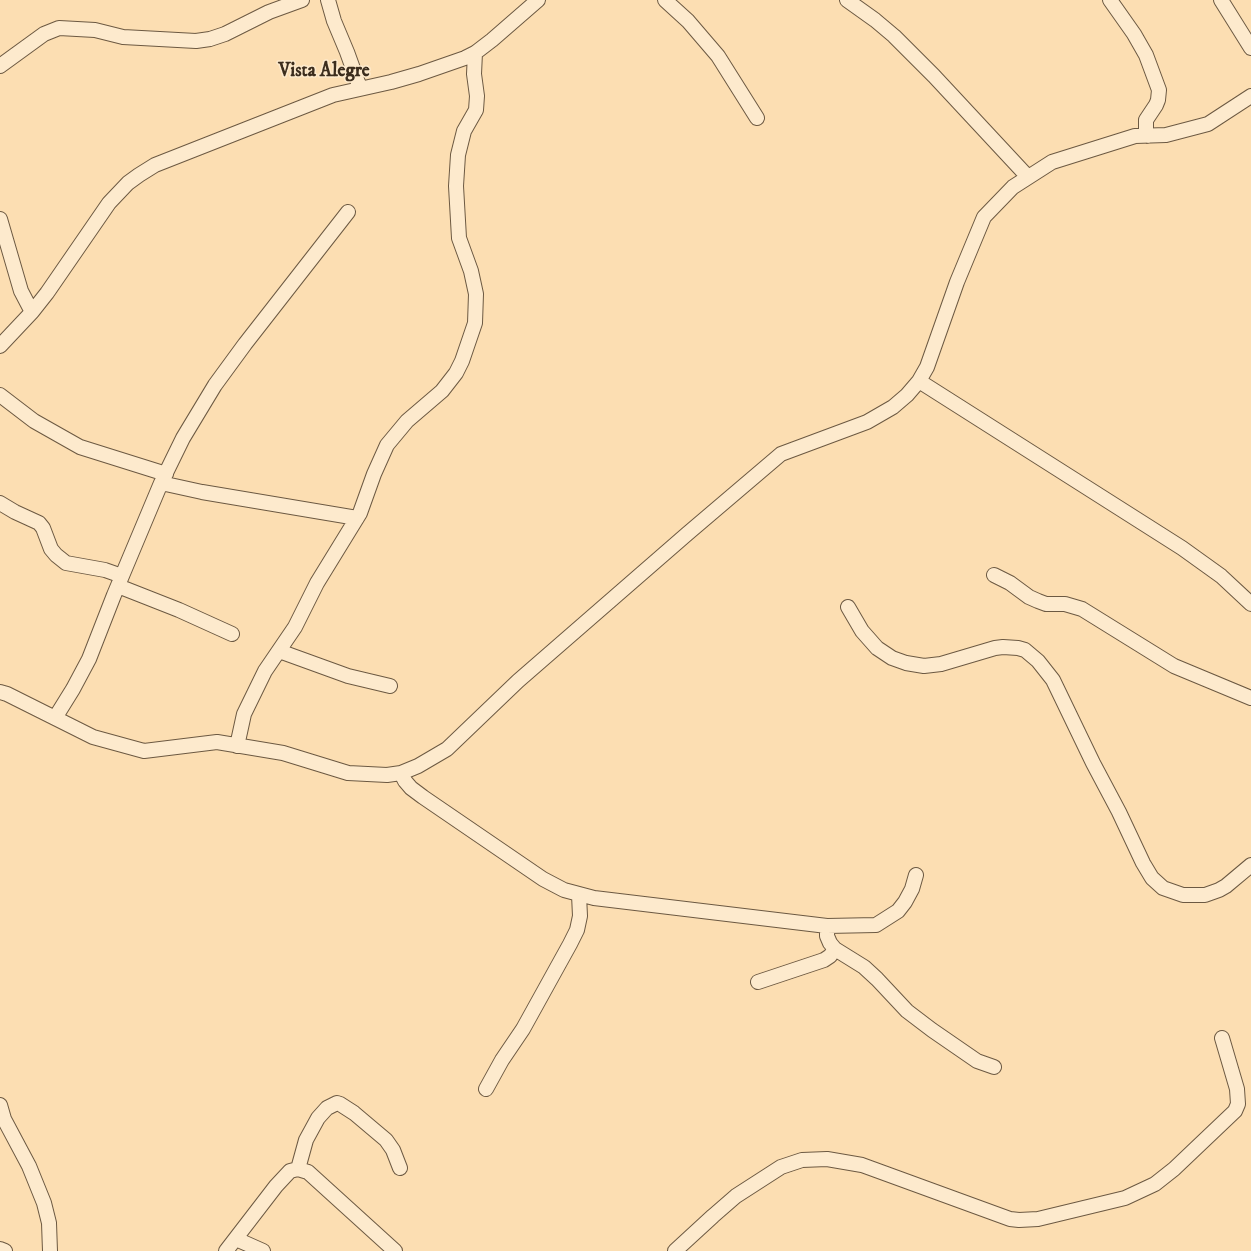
<!DOCTYPE html>
<style>
body{margin:0}
canvas{display:block;background:#fcdeb2}
</style>
<canvas width="1251" height="1251"></canvas>
<script>
const g = document.querySelector('canvas').getContext('2d');
g.lineJoin = 'round';
const poly = rows => new Path2D(rows.map(r => 'M' + r).join(''));
function strokePath(path, color, width, dash) { g.strokeStyle = color; g.lineWidth = width; g.lineCap = dash ? 'butt' : 'round'; g.setLineDash(dash || []); g.stroke(path); }
function drawText(font, color, halo, rows, align = 'center') {
  g.font = font + ' "IM FELL DW Pica",serif'; g.lineWidth = 3; g.setLineDash([]); g.textBaseline = 'middle'; g.strokeStyle = halo; g.fillStyle = color; for (const [text, x, y, turn = 0] of rows) {
    g.save(); g.translate(x, y); g.rotate((+turn || 0) * Math.PI / 180); g.textAlign = isNaN(turn) ? turn : align; if (halo) g.strokeText(text, 0, 0); g.fillText(text, 0, 0); g.restore();
  }
}
const minor = poly([
 [328,0,334,21,347,52,360,88],
 [665,0,688,21,718,56,757,118],
 [847,0,875,20,894,36,934,76,1028,177],
 [1110,0,1134,34,1146,55,1159,90,1158,100,1156,105,1146,120,1146,130,1148,136],
 [1221,0,1251,48],
 [0,66,44,34,59,28,95,30,123,37,196,41,210,39,225,34,269,12,302,0],
 [0,219,21,291,32,312],
 [0,346,32,312,47,293,109,203,128,183,139,175,155,165,333,95,391,82,419,74,465,58,475,53,492,40,538,0],
 [919,381,1182,548,1221,576,1251,604],
 [0,395,34,421,80,447,166,474],
 [161,483,202,492,357,518],
 [0,503,15,512,39,523,43,528,51,549,56,555,66,563,105,570,122,576],
 [994,575,1010,583,1029,597,1038,601,1046,604,1065,604,1082,609,1174,666,1251,698],
 [118,586,179,610,232,634],
 [848,607,862,631,877,648,892,658,906,663,924,666,941,664,995,648,1003,647,1018,648,1025,650,1038,661,1053,680,1093,763,1119,812,1143,863,1152,878,1163,888,1183,895,1205,895,1219,890,1226,886,1251,865],
 [279,651,348,676,390,686],
 [0,692,7,694,93,737,144,751,217,742,283,753,348,773,387,775,401,773,418,766,447,749,518,681,687,534,781,454,867,422,893,407,907,395,919,381,927,367,957,282,984,217,1013,187,1052,162,1135,136,1166,135,1208,124,1251,96],
 [55,718,73,689,89,659,114,595,161,483,183,438,215,385,245,344,348,212],
 [237,746,244,714,265,671,295,627,317,583,360,513,374,474,387,445,407,421,442,391,456,373,462,361,475,323,476,294,471,271,459,238,456,186,458,155,464,131,476,110,477,96,474,74,475,53],
 [401,773,405,781,411,788,423,797,543,879,564,890,594,898,827,926,876,925,898,911,905,902,912,889,916,875],
 [827,926,827,936,830,943,835,949,864,967,877,979,907,1011,932,1030,977,1061,994,1067],
 [758,982,824,960,830,956,835,949],
 [486,1089,502,1060,523,1029,570,944,577,930,580,916,579,895],
 [0,1105,4,1119,29,1166,44,1203,49,1223,50,1251],
 [298,1169,306,1140,318,1118,327,1108,337,1103,340,1104,354,1113,386,1140,393,1150,400,1168],
 [236,1239,263,1251],
 [0,1249,5,1251],
 [226,1251,276,1186,290,1171,298,1169,308,1172,395,1251],
 [675,1251,713,1216,736,1196,781,1167,802,1160,827,1159,862,1165,1010,1219,1019,1220,1038,1219,1125,1198,1155,1184,1174,1169,1235,1111,1238,1104,1237,1089,1222,1038]
]);
strokePath(minor, '#6c5942', 16);
strokePath(minor, '#fdeacd', 14);
drawText('bold 19px', '#3c2d1d', '#fdeacd', [
 ["Vista Alegre",324,72]
]);
</script>
